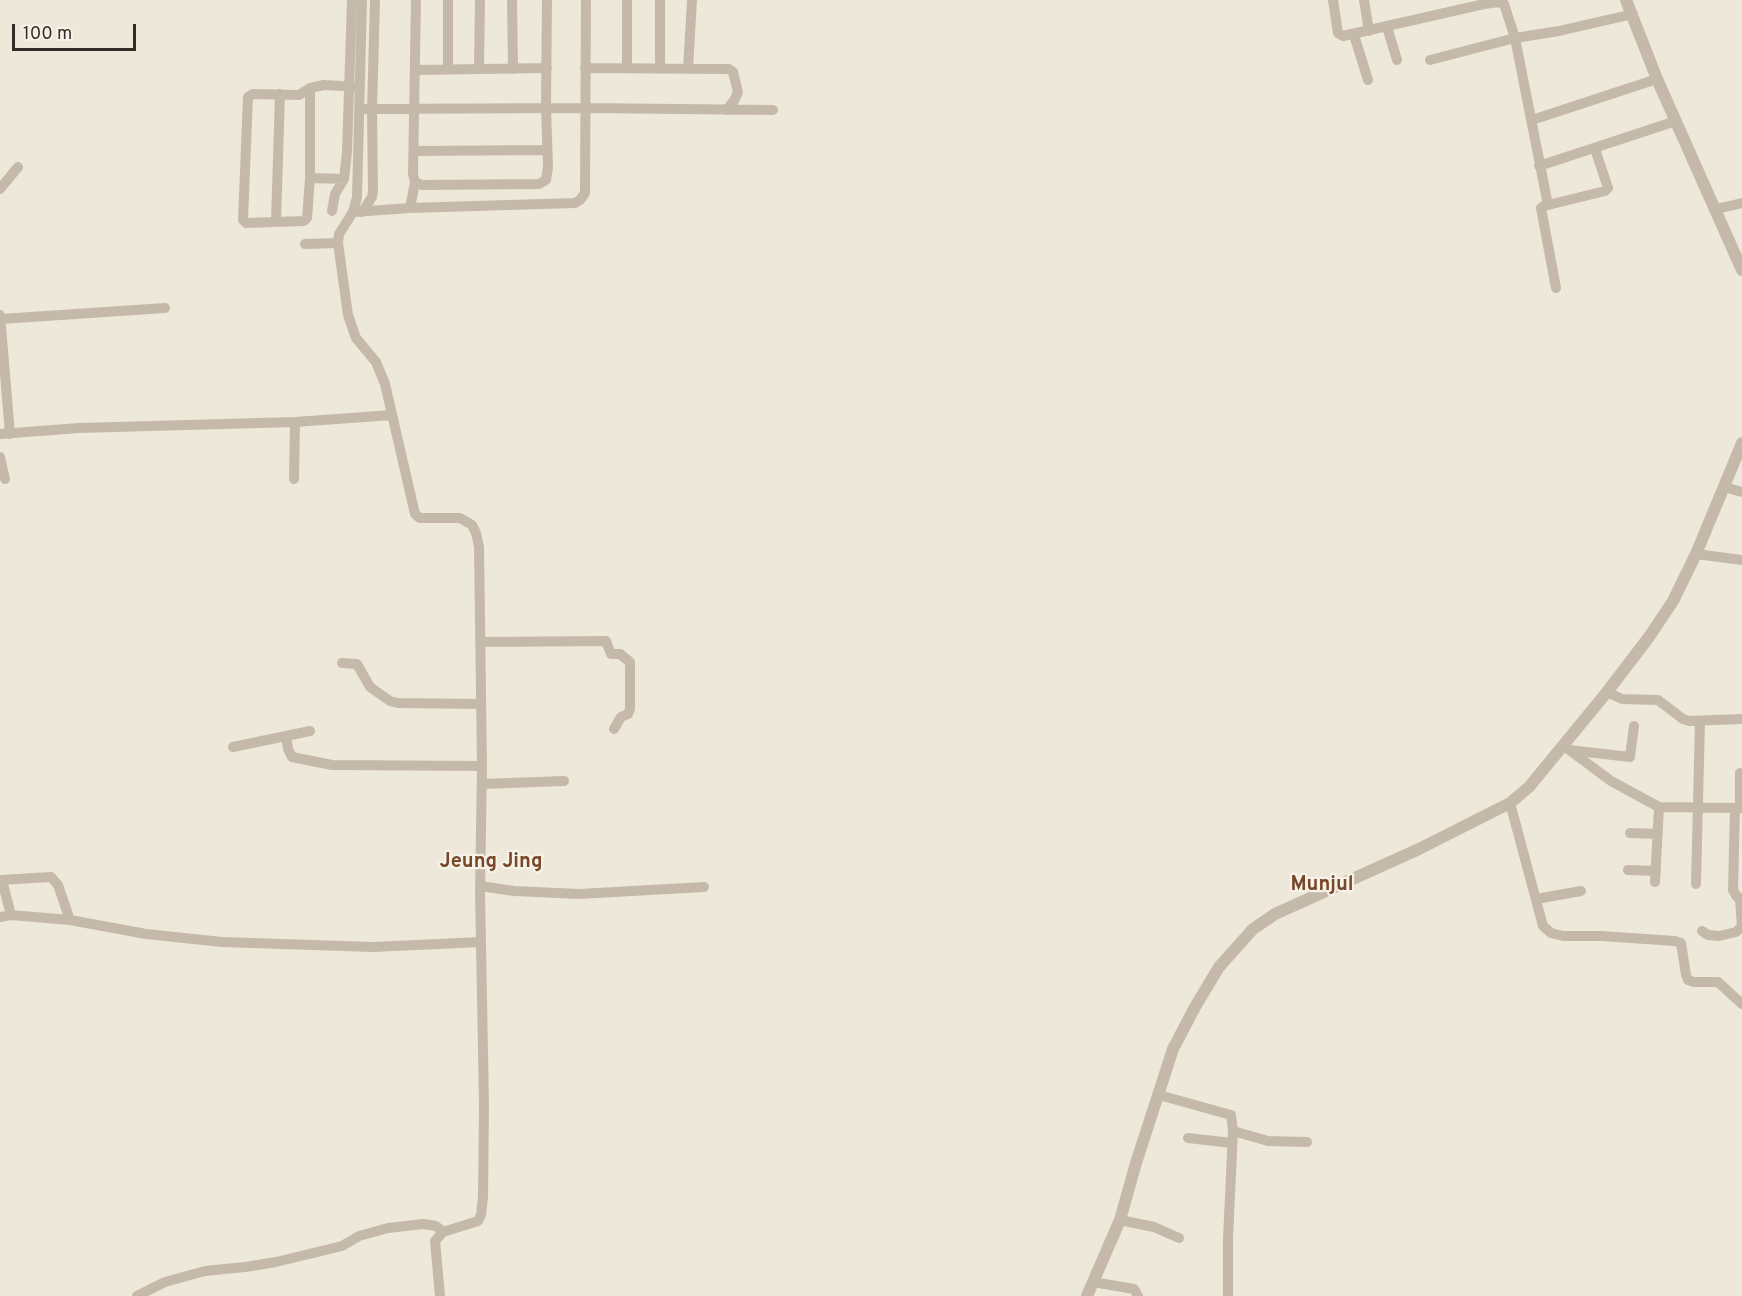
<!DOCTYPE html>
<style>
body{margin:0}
#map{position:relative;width:1742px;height:1296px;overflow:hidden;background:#eee8db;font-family:Overpass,sans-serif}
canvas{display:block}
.scale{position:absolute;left:12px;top:24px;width:124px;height:27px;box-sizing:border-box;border:3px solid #332d28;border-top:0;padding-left:8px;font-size:18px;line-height:21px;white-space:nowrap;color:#332d28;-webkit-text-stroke:4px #f7f2e7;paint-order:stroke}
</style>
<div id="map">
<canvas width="1742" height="1296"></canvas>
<div class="scale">100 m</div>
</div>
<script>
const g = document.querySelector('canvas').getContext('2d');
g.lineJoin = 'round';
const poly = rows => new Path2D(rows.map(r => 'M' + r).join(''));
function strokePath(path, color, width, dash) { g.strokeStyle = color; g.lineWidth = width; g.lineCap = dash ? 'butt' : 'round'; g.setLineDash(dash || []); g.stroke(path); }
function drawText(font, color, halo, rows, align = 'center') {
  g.font = font + ' Overpass,sans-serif'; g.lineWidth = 4.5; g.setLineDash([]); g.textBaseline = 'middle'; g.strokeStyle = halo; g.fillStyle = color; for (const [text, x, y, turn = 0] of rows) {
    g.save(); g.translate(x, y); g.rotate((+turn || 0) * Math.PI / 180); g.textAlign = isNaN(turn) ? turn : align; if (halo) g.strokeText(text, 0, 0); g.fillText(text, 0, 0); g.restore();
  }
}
strokePath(poly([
 [362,0,357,197,353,212,339,234,338,243,348,315,356,338,376,362,385,384,415,514,420,518,460,518,472,525,476,533,479,547,482,766,480,891,484,1105,483,1197,481,1215,478,1221,443,1232,435,1241,440,1296],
 [416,0,413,174,415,182,422,185,539,184,546,180,548,167,546,108,547,0],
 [512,0,513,69],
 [660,0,660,69],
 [1333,0,1338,33,1343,36,1484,4,1499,2,1504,4,1515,38,1548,205],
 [1364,0,1369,31],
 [1387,27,1397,60],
 [1354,35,1368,80],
 [1430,60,1515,38,1559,31,1633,14],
 [585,68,729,69,733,72,738,92,735,99,727,110],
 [627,68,627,0],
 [448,69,448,0],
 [479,69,480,0],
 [688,69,692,0],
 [416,70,547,68],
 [310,88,310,178,307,218,304,221,246,223,243,220,248,97,253,94,299,95,310,88,324,85,360,87],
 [360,109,585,108,773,110],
 [1532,120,1657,79],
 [414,151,547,150],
 [1539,166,1676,121],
 [310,178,344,179],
 [0,189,18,167],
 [410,208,415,182],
 [1716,209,1742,203],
 [332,211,335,194,344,179,347,152,352,0],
 [353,212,410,208,575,203,580,200,585,193,586,0],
 [362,212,372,197,373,191,372,109,375,0],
 [276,221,280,94],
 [305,244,338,243],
 [1556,288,1541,208,1544,206,1605,191,1608,188,1595,149],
 [0,315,10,434],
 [1,319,165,308],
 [0,434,79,428,295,422,392,415],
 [0,457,5,479],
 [294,479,295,422],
 [1724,487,1742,492],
 [1696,554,1742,560],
 [481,642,606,641,611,654,620,654,630,662,630,709,628,714,621,717,614,729],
 [342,663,357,664,370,687,390,701,398,703,481,704],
 [1607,692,1622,699,1658,700,1683,719,1689,721,1742,719],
 [286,736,310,731],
 [1564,746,1611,781,1659,807,1742,808],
 [233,747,286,736,288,749,292,757,332,765,482,766],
 [1569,750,1630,757,1634,726],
 [482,784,564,781],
 [1510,803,1543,926,1551,933,1563,936,1601,936,1675,941,1681,943,1686,975,1688,980,1694,982,1718,982,1742,1004],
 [1735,808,1733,890,1737,897,1742,898],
 [1740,808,1740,773],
 [1630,833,1658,834],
 [1628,870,1656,871],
 [0,880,51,877,58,885,70,920],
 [2,880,11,915],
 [1655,882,1659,807],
 [1696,884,1700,721],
 [480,886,514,891,579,894,704,887],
 [1740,898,1742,928],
 [1536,899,1581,891],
 [0,917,11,915,70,920,146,934,222,942,373,947,481,942],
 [1702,931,1708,935,1719,936,1736,932,1741,927],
 [1159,1095,1231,1115,1233,1131,1228,1239,1228,1296],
 [1233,1131,1268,1141,1307,1142],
 [1188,1138,1232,1143],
 [1120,1220,1154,1227,1179,1238],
 [1093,1282,1134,1289,1138,1296],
 [137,1296,165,1282,205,1271,245,1267,276,1262,342,1246,359,1236,388,1228,423,1224,436,1226,443,1232]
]), '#c5baa9', 10);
strokePath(poly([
 [1626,0,1657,79,1742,270],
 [1087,1296,1120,1220,1136,1163,1173,1049,1195,1007,1219,967,1253,929,1275,914,1419,849,1510,803,1529,787,1607,692,1649,637,1673,601,1696,554,1742,443]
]), '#c5baa9', 12);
drawText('bold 20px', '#78482a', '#f7f2e7', [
 ["Jeung Jing",491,863],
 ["Munjul",1322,886]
]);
</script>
